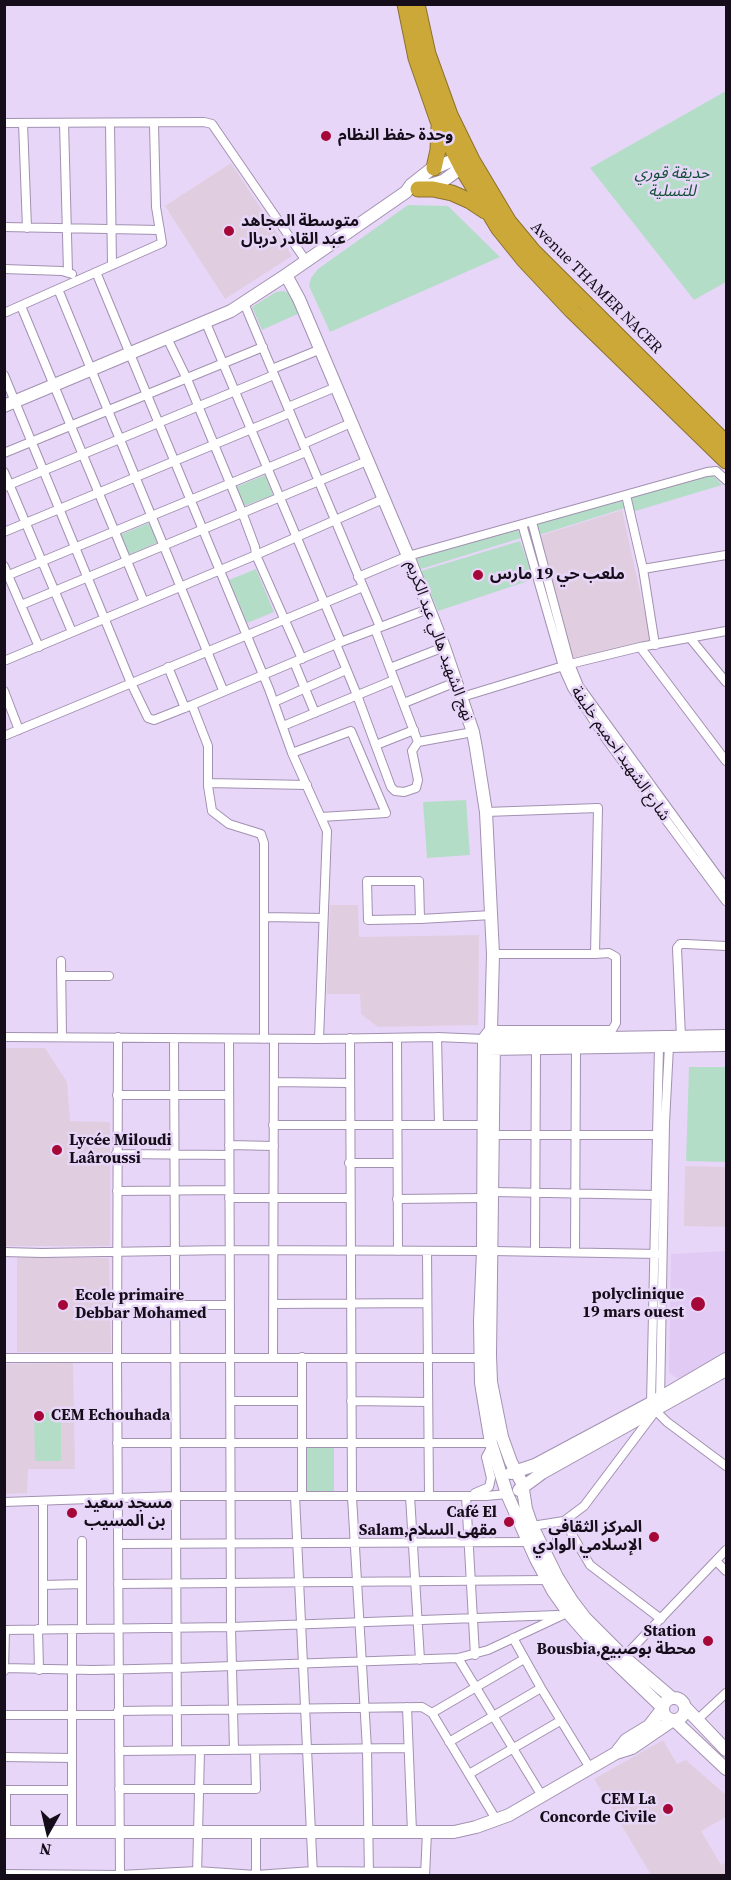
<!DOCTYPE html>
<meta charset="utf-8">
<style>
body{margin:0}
#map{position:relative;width:731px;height:1880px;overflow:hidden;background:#e8d6f8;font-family:"Source Serif 4",serif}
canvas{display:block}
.frame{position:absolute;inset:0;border:6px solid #150e1a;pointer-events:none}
.north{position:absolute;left:18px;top:1802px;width:60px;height:60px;-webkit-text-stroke:4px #e8d6f8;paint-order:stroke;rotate:188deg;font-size:16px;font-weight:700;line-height:24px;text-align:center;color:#150e1a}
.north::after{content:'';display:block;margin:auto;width:21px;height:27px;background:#150e1a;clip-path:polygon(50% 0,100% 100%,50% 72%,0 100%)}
</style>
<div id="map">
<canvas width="731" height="1880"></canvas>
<div class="frame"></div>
<div class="north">N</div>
</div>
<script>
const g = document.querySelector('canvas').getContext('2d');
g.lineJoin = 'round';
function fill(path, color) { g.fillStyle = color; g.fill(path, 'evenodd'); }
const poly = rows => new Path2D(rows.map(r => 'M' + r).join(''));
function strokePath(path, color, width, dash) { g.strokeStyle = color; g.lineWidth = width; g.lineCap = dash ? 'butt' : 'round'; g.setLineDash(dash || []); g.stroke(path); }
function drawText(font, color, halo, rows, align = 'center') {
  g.font = font + ' "Source Serif 4","Noto Sans Arabic",serif'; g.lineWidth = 5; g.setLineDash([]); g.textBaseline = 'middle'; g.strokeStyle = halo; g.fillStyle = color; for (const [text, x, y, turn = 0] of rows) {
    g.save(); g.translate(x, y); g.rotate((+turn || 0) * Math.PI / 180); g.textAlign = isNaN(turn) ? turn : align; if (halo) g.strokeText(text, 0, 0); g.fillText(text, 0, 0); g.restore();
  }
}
fill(poly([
 [726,1251,726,1355,681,1380,669,1373,671,1254]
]), '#e1cbf4');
fill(poly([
 [231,163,292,256,225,299,165,206],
 [622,510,651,641,573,658,539,536],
 [330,905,358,905,359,937,479,935,478,1025,378,1027,361,1014,360,994,327,994],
 [5,1048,45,1048,67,1082,70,1121,110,1122,110,1246,5,1246],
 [685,1166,726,1167,726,1227,684,1226],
 [17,1257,109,1258,111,1352,17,1352],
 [73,1363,75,1469,28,1469,27,1493,5,1494,4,1364],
 [663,1740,677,1764,686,1760,726,1795,726,1817,701,1831,721,1865,726,1862,726,1875,651,1875,594,1779]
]), '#e0cee0');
fill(poly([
 [726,91,726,282,694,300,590,168],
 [408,205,448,206,500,257,330,332,309,286,311,278,318,269],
 [284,291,290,294,302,312,262,330,252,307,276,292],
 [711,473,722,485,632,512,628,497],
 [265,475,273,495,244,506,236,487],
 [621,497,625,508,539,535,535,523],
 [149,523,158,542,129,555,120,535],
 [517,528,521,538,421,569,416,557],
 [520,541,534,579,438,611,421,571],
 [256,569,274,612,247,623,229,580],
 [466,800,470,855,427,858,423,802],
 [689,1067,726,1067,726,1162,686,1161],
 [34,1412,61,1413,61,1461,35,1461],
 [307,1448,334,1448,334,1491,307,1491]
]), '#b4ddc8');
const street = poly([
 [4,123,204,122,212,124,306,261],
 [23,123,27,228],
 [64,123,68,272],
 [110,124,112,265],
 [4,227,160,230],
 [4,269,62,271,72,274],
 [96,272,269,689,292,753,327,831,319,1039],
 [58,289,223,690],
 [244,303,380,627],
 [21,306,144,602],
 [4,313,162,243,156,207,154,124],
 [206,323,341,642],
 [167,338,187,379,242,512,255,547,256,555,302,659],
 [272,369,321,349],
 [4,375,131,683,148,718,154,720,192,705,341,642,428,609],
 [288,407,336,387],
 [303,444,351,423],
 [4,453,263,347],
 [4,472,72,632],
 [4,487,274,375],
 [626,495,643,569,655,645],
 [532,522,570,664,579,686,726,888],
 [522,524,564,670,572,688,606,739,726,901],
 [4,532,290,413],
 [4,566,39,647],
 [643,569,726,555],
 [4,577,306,452],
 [358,577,408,556,707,472,716,471,726,480],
 [21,605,367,461],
 [375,629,418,742],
 [690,638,726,682],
 [336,644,357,695,391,787,395,791,404,792,416,788,418,780,412,751,418,742,473,732],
 [640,647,726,761],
 [4,661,256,555,383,499],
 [294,662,315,713],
 [168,667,185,708],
 [390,668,444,647],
 [4,691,19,730],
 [462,697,570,664,640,647,726,631],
 [274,702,346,670],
 [404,703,456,682],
 [192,705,208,746,208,786,212,811,229,824,261,834,264,843,264,1039],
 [283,726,394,680],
 [4,736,363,587],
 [376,745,414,730],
 [292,753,351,731,386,813,321,817],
 [208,783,307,785],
 [486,812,598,808,595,954,493,954],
 [265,917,323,918],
 [420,919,419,881,367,881,368,920,420,919,492,915],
 [61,961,62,1037],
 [61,976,109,976],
 [491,1030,612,1030,616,1023,616,957,609,953,595,954],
 [4,1037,319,1039,437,1037,484,1039],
 [118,1037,117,1359,120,1876],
 [437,1037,439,1124],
 [681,1037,677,948,680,944,686,944,726,946],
 [174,1038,177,1750],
 [350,1038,352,1497,367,1749,369,1876],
 [397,1038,398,1251],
 [229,1039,231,1627,234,1750],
 [659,1046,651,1403,656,1411,667,1422,726,1466],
 [274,1082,349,1083],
 [117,1095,229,1095],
 [273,1125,484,1125],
 [493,1135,657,1135],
 [229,1145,274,1146],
 [116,1154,229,1155],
 [349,1163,397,1163],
 [117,1191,229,1190],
 [493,1192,656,1195],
 [229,1198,349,1198],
 [397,1199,483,1198],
 [427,1251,429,1496],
 [493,1251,659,1254],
 [535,1251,536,1049],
 [4,1252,42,1253,229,1250,483,1251],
 [575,1252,576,1048],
 [273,1304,427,1303],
 [117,1305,229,1305],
 [273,1357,274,1039],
 [302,1357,302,1496],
 [4,1358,480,1358],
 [231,1401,302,1401],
 [351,1401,428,1402],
 [660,1401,665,1123,669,1046],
 [117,1443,491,1443],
 [475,1493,489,1487,491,1478,486,1457,492,1446],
 [295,1496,313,1875],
 [410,1496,420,1660],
 [466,1496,475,1655],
 [4,1502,176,1496,486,1496,507,1494],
 [564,1521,590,1565,661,1619],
 [532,1526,564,1521,584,1506,654,1413],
 [82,1541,82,1629],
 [118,1544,528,1542],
 [716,1561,726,1571],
 [118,1584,546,1580],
 [43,1585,82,1584],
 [38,1629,39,1670],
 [43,1629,43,1501],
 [72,1629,72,1832],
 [4,1630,231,1627,558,1615],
 [513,1638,541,1688,590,1768],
 [624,1657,726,1550],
 [458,1658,542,1796],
 [5,1668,93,1670,177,1668,458,1658,488,1650,563,1615],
 [4,1671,5,1630],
 [407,1707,412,1832],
 [118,1711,422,1707,432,1713,497,1821],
 [432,1713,524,1659],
 [4,1715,118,1715],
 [697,1720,726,1693],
 [449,1742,541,1688],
 [119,1751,408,1748],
 [4,1757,72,1758],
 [469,1774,560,1721],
 [119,1789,256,1789,255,1750],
 [4,1790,72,1790],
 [6,1790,6,1832],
 [4,1874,120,1875,197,1871,256,1875,313,1871,424,1872],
 [197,1875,200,1751],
 [256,1876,256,1832],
 [425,1876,427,1832]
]);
const secondary = poly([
 [424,187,443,181,469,162],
 [286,275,299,299,408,556,444,647,473,732,476,748,486,812,493,954,491,1030,494,1040,490,1355,491,1382,502,1437,511,1462,522,1483,526,1509,532,1526,557,1577,572,1601,585,1618,624,1657,672,1698],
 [4,406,231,311,286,275,406,192,411,185,430,170,465,155],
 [491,1030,484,1039,483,1251,480,1321,481,1383,491,1443,507,1494,536,1559,553,1591,570,1615,591,1639,663,1708],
 [488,1040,726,1036],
 [488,1049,726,1045],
 [511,1473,535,1465,651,1403,726,1359],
 [519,1490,542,1473,726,1370],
 '663 1709a11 11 0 1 1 22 0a11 11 0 1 1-22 0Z',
 [685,1707,726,1750],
 [674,1720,726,1769],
 [616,1753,626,1740,649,1726,663,1708],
 [4,1832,454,1832,476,1827,509,1815,616,1753,632,1748,673,1720]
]);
const highway = poly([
 [405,4,416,58,438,121,462,168,499,229,524,260,572,311,726,461],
 [417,4,428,54,450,115,472,160,509,222,533,251,726,443],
 [434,168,438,150,439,127],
 [418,189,433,189,452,193,470,201,485,211]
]);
strokePath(street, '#a291b1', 10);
strokePath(secondary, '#a291b1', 14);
strokePath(highway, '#8b722e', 17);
strokePath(street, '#fff', 8);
strokePath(secondary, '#fff', 12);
strokePath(highway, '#cba838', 15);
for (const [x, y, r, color] of [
 [326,136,6,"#a40738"],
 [229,231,6,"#a40738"],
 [478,575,6,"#a40738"],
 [57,1150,6,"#a40738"],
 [698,1304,8,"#a40738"],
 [63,1305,6,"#a40738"],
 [39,1416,6,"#a40738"],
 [72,1513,6,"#a40738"],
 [509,1522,6,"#a40738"],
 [654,1537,6,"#a40738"],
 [708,1641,6,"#a40738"],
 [668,1809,6,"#a40738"]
]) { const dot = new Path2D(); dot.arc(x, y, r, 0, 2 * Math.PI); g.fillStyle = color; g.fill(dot); strokePath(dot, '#e8d6f8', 2); }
drawText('bold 16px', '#150e1a', '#e8d6f8', [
 ["وحدة حفظ النظام",338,136],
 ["متوسطة المجاهد",241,222],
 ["عبد القادر دربال",241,240],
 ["ملعب حي 19 مارس",490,575],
 ["Lycée Miloudi",69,1141],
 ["Laâroussi",69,1159],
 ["polyclinique",684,1295,"right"],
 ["19 mars ouest",684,1313,"right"],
 ["Ecole primaire",75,1296],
 ["Debbar Mohamed",75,1314],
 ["CEM Echouhada",51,1416],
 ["مسجد سعيد",84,1504],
 ["بن المسيب",84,1522],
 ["Café El",497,1513,"right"],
 ["Salam,مقهى السلام",497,1531,"right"],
 ["المركز الثقافي",642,1528,"right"],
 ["الإسلامي الوادي",642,1546,"right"],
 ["Station",696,1632,"right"],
 ["Bousbia,محطة بوصبيع",696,1650,"right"],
 ["CEM La",656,1800,"right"],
 ["Concorde Civile",656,1818,"right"]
], 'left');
drawText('italic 16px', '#144f38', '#e8d6f8', [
 ["حديقة قوري",672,174],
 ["للتسلية",672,192]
]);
drawText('16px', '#150e1a', '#e8d6f8', [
 ["Avenue THAMER NACER",596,288,45],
 ["نهج الشهيد هالي عبد الكريم",439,641,70],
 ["شارع الشهيد احميم خليفة",620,754,55]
]);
</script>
